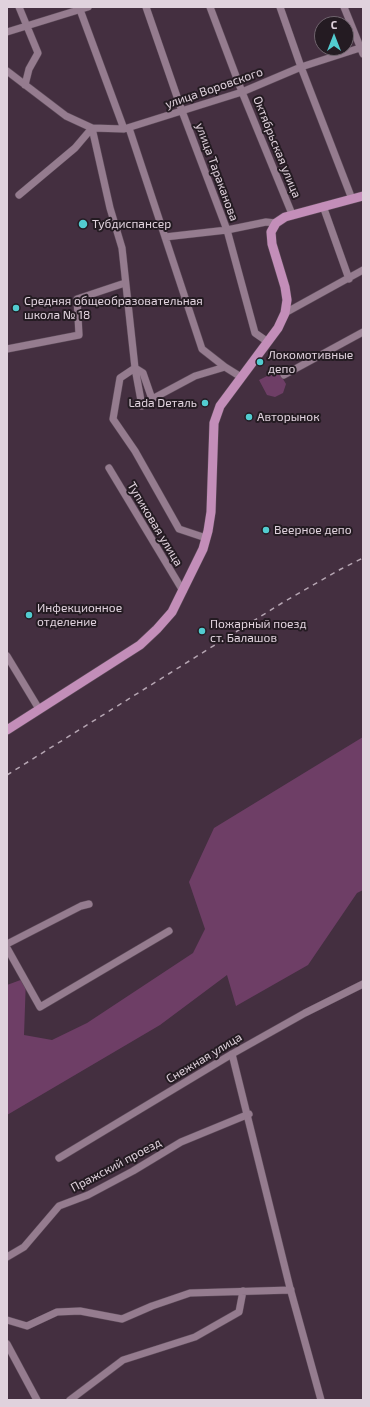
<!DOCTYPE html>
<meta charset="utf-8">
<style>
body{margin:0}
#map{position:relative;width:370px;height:1407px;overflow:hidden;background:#442f40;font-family:"Exo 2",sans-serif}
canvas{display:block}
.frame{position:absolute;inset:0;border:8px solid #e0d2dd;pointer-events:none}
.north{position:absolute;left:314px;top:16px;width:40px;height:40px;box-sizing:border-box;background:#241b22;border:1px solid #6f646d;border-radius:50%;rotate:0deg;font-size:11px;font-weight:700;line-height:16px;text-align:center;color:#e0d2dd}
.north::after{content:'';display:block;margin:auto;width:14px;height:18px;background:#52ccd0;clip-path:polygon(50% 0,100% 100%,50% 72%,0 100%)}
</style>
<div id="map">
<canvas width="370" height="1407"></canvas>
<div class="frame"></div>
<div class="north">С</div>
</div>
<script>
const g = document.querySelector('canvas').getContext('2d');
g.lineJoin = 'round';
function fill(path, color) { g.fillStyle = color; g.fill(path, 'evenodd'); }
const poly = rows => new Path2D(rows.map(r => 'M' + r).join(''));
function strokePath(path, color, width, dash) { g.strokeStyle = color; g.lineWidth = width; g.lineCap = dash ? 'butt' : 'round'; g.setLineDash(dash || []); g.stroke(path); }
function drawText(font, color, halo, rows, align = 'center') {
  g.font = font + ' "Exo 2",sans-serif'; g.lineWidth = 4; g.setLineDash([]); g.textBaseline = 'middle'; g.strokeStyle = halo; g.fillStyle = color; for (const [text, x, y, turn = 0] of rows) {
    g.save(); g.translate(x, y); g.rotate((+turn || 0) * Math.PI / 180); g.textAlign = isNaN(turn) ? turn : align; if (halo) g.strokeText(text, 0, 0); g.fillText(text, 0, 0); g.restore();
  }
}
fill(poly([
 [271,374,280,374,286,384,283,393,275,397,267,395,259,380],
 [363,737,363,890,357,893,308,965,236,1006,227,975,160,1025,7,1115,7,985,26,978,24,1035,52,1040,87,1023,193,953,205,929,189,882,214,828]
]), '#6e3e66');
const minor = poly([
 [19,7,38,53,29,69,25,85],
 [79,7,124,129],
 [146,7,182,111,227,230,255,333,268,342],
 [210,7,242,92,292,214],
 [280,7,301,67,352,199],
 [344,7,363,54],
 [7,32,88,7],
 [7,71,66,116,92,128,124,129,242,92,301,67,363,47],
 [92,128,110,208,122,248,135,368,142,406],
 [129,128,202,349,225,367],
 [19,195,75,148,92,128],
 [323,206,349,279],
 [165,237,227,230,266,222,276,223],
 [285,313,363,270],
 [7,349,79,335,77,299,125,283],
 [135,368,120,378,113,419,135,451,179,529,206,538],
 [135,368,143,373,152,399,195,376,225,367,241,377],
 [284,375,363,332],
 [109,468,183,591],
 [7,656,39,709],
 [7,944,81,906,89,904],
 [7,948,40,1007,169,931],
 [232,1054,290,1288,321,1400],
 [59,1158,232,1054,305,1013,363,984],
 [7,1257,24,1247,59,1206,88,1195,133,1171,181,1142,249,1114],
 [7,1320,27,1326,57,1312,80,1311,122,1319,152,1306,190,1293,291,1290],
 [7,1344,37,1400],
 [70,1400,123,1360,195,1337,239,1312,243,1291]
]);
const major = poly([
 [7,730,140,645,157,629,172,612,203,549,208,531,211,512,214,423,220,406,278,328,285,313,287,300,285,287,272,244,271,232,276,223,285,217,363,196]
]);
strokePath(minor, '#5d4b59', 8);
strokePath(major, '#5d4b59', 10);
strokePath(minor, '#957c8f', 7);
strokePath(major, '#c38eb9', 9);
strokePath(poly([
 [7,775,282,603,341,569,363,558]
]), '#b5a5b2', 1.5, [5, 5]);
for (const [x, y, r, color] of [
 [83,224,5,"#52ccd0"],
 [16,308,4,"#52ccd0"],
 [260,362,4,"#52ccd0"],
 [205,403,4,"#52ccd0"],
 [249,417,4,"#52ccd0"],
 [266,530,4,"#52ccd0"],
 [29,615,4,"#52ccd0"],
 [202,631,4,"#52ccd0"]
]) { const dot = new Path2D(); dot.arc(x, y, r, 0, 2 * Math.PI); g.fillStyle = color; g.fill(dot); strokePath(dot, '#241b22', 1.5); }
drawText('12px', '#e0d2dd', '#241b22', [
 ["улица Воровского",214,88,-19],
 ["Октябрьская улица",277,147,68],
 ["улица Тараканова",217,172,70],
 ["Тупиковая улица",155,524,59],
 ["Снежная улица",204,1058,-31],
 ["Пражский проезд",116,1165,-28]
]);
drawText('12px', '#e0d2dd', '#241b22', [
 ["Тубдиспансер",92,224],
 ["Средняя общеобразовательная",24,301],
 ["школа № 18",24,315],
 ["Локомотивные",268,355],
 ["депо",268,369],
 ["Lada Dеталь",197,403,"right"],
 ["Авторынок",257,417],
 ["Веерное депо",274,530],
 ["Инфекционное",37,608],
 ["отделение",37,622],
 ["Пожарный поезд",210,624],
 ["ст. Балашов",210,638]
], 'left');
</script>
